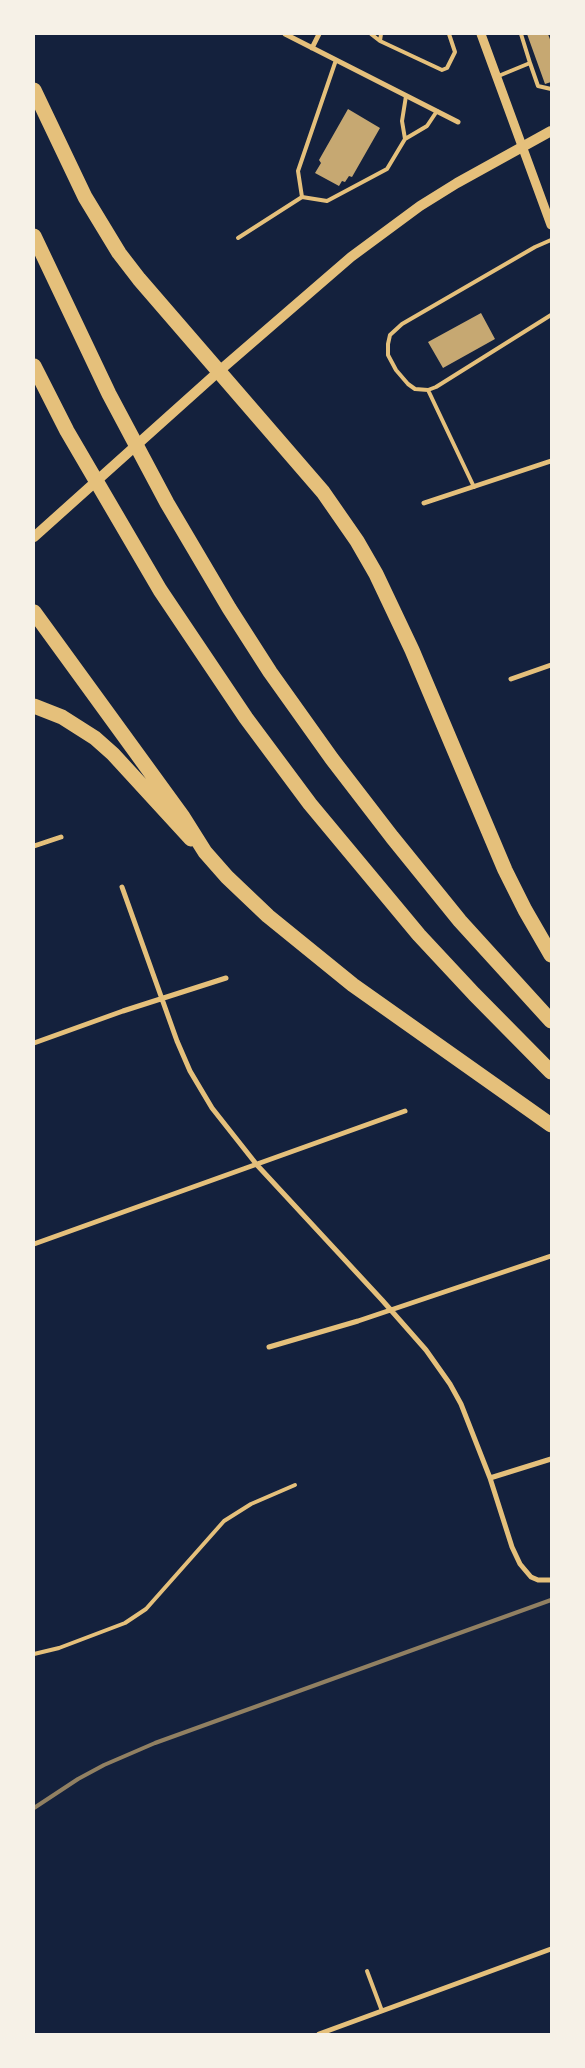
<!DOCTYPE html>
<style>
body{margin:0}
#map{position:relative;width:585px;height:2068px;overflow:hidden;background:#14213d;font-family:Raleway,sans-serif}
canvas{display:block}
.frame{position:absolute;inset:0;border:35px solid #f6f1e7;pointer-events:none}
</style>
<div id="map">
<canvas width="585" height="2068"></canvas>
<div class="frame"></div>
</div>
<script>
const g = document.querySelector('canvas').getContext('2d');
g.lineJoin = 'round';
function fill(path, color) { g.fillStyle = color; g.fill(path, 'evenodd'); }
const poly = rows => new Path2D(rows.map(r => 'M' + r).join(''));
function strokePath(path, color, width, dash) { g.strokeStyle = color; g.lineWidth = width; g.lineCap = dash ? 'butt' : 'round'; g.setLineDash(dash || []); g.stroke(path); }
fill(poly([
 [527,34,548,34,551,42,551,82,545,84],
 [348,109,380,128,352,177,349,176,345,182,342,181,339,186,315,173,321,163,319,160],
 [481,313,495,339,443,368,428,342]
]), '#c6a872');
strokePath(poly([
 [371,34,380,41,442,70,447,68,455,52,449,34],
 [380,41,381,34],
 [336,60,298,171,302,197,327,201,387,169,405,139,402,121,406,96],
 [530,63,538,86,551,89],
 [496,77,530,63,521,34],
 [405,139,427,126,437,111],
 [238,238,302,197],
 [551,240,535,247,402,324,390,335,388,344,388,355,396,370,408,384,415,389,428,390,436,387,551,315],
 [428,390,474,487],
 [34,1654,59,1648,125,1623,146,1609,224,1521,251,1504,295,1485],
 [367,1971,382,2011]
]), '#e5c07b', 4);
strokePath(poly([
 [285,34,458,122],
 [312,48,319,34],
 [424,503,551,461],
 [511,679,551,665],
 [34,846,61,837],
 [122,887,177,1041,190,1071,212,1108,257,1165,382,1300,426,1350,450,1384,461,1404,490,1478,512,1547,520,1564,531,1577,538,1580,551,1580],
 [34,1043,123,1011,226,978],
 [34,1244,405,1111],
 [269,1347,358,1321,551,1256],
 [490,1478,551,1459],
 [319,2034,551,1949]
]), '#e5c07b', 5);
strokePath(poly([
 [481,34,551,225]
]), '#e5c07b', 9);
strokePath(poly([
 [34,537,218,372,351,257,420,206,457,183,551,131]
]), '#e5c07b', 10);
strokePath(poly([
 [34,90,85,197,119,253,139,279,323,492,357,541,376,574,412,650,505,870,525,910,551,955],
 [34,236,109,394,167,503,229,608,270,672,332,759,392,837,460,921,551,1021],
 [34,366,67,431,160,590,246,718,310,804,419,935,474,994,551,1072],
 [34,612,183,817,205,852,227,877,268,916,353,985,551,1125],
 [34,706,62,717,95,738,113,754,191,839]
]), '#e5c07b', 15);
strokePath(poly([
 [34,1808,78,1779,104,1765,155,1743,551,1600]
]), '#918062', 4);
</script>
